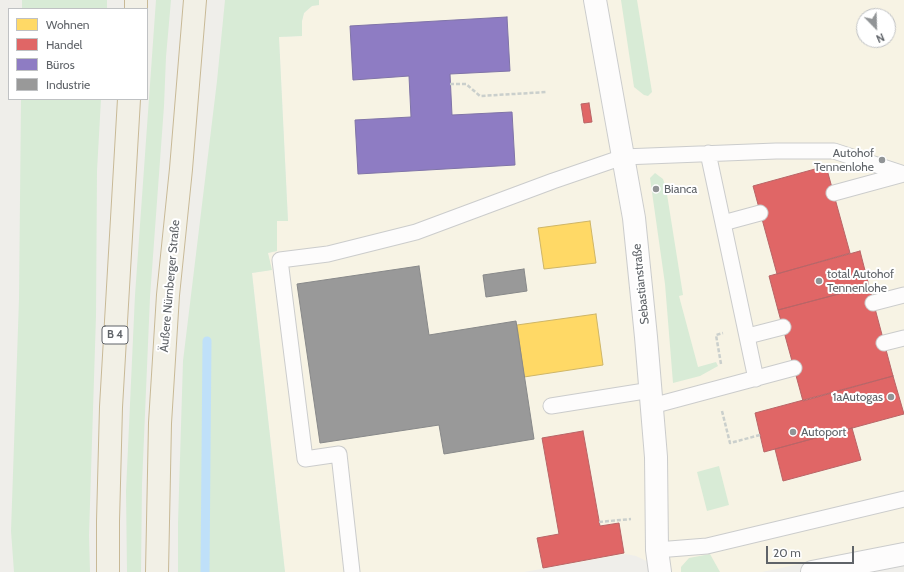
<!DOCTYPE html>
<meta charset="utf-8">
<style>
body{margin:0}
#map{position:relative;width:904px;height:572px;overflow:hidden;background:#efeeea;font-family:Cabin,sans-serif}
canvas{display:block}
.legend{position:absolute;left:8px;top:8px;width:140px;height:92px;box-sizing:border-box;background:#fff;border:1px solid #bfc1c3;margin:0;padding:5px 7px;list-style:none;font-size:12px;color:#5f6368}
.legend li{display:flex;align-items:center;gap:8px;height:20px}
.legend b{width:20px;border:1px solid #bfc1c3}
.north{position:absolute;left:856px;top:8px;width:40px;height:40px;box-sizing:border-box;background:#fff;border:1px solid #bfc1c3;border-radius:50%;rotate:157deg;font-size:11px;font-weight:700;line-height:16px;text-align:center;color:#5f6368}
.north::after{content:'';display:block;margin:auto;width:14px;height:18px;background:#919496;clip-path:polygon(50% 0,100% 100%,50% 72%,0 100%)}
.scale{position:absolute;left:766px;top:546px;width:88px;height:18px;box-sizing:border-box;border:2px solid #5f6368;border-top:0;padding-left:5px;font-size:12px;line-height:14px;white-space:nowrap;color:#5f6368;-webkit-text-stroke:3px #fff;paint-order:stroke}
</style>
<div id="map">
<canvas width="904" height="572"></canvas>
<ul class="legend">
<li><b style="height:11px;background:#ffd966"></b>Wohnen</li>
<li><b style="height:11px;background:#e06666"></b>Handel</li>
<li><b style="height:11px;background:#8e7cc3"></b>Büros</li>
<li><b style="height:11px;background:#999"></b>Industrie</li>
</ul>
<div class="north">N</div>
<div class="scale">20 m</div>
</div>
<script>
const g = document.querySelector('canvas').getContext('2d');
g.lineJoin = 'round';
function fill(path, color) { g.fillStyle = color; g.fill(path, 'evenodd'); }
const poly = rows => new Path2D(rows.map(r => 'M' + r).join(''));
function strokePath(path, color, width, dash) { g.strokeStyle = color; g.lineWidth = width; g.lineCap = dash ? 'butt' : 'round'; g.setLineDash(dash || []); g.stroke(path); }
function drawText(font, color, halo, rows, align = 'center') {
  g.font = font + ' Cabin,sans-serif'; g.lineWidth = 4; g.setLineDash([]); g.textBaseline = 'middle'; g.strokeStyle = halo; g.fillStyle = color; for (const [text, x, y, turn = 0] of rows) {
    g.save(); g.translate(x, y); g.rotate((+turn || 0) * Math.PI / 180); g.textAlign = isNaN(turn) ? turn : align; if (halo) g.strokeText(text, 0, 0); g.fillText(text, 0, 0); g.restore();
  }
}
fill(poly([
 [319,0,904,0,904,542,762,572,669,572,636,556,626,554,524,572,285,572,252,273,271,270,268,253,277,251,277,221,288,220,279,37,302,36,302,21,304,13,312,6,319,5],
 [864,16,888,16,888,40,864,40]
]), '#f7f3e4');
fill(poly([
 [22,0,107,0,107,9,22,9],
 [156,0,171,0,166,57,164,106,150,297,142,484,141,572,127,572,126,491,135,295],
 [225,0,319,0,319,5,312,6,304,13,302,21,302,36,279,37,288,221,277,221,277,251,268,253,272,270,252,273,285,572,178,572,178,523,183,361,217,81],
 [621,0,637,0,652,92,648,96,644,95,634,87],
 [21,99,101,99,97,171,96,316,89,535,90,572,14,572,11,531,19,299],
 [655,173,663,179,666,188,683,295,679,296,698,367,716,362,718,366,700,376,673,383,665,284,650,178],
 [719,466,729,505,707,511,697,472],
 [710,554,720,572,681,572,681,567,689,558]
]), '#d8ebd6');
const homes = poly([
 [590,221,596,263,544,269,538,228,590,221],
 [596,314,603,365,524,377,517,325,596,314]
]);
fill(homes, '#ffd966');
strokePath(homes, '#cfb667', 1);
const shops = poly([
 [589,103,592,122,584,123,581,104,589,103],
 [826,166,850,253,777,274,753,186,826,166],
 [860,251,869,286,778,310,769,276,860,251],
 [869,286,893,376,803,401,778,310,869,286],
 [893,376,904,414,764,452,755,413,893,376],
 [852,428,861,460,783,481,775,449,852,428],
 [583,431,600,526,619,523,624,553,543,568,537,538,559,534,542,438,583,431]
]);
fill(shops, '#e06666');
strokePath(shops, '#b96567', 1);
const offices = poly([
 [507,17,510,71,450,74,452,115,512,112,515,165,358,174,355,120,411,117,409,76,353,80,350,26,507,17]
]);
fill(offices, '#8e7cc3');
strokePath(offices, '#8074a8', 1);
const industry = poly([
 [419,266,429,335,516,321,534,439,444,454,439,425,320,443,297,284,419,266],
 [524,269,527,291,486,297,483,275,524,269]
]);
fill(industry, '#999');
strokePath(industry, '#88898a', 1);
strokePath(poly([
 [205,572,207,341]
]), '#bfe0f9', 9);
const service = poly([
 [708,153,723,223],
 [834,193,904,174],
 [873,303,904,295],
 [748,336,783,327],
 [884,343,904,338],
 [756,379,723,223,760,213],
 [551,406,651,390],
 [652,406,794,368],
 [657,550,707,546,904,499],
 [352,572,339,454,305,459,280,260,328,254,416,232,553,181,623,157,776,151,834,151,904,174]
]);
const minor = poly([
 [812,572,904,554]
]);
const tertiary = poly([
 [595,0,634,218,646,337,656,457,657,550,660,572]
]);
const trunk = poly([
 [136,9,136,0],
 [108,572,108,521,111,407,129,99],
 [157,572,160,423,168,295,181,169,195,0]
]);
strokePath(service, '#cbcccc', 17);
strokePath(minor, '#cbcccc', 24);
strokePath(tertiary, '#cbcccc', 24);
strokePath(trunk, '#c8b996', 24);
strokePath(poly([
 [450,84,466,84,480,96,547,92],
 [721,364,716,335,723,333],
 [722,411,730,443,760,435],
 [599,522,631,519]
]), '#cacfcc', 2.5, [4, 2]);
strokePath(service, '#fdfcfc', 15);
strokePath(minor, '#fdfcfc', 22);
strokePath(tertiary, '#fdfcfc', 22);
strokePath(trunk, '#f2f0e6', 22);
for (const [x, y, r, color] of [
 [882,160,4,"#919496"],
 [656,189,4,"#919496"],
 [819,281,4,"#919496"],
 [891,397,4,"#919496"],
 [793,432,4,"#919496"]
]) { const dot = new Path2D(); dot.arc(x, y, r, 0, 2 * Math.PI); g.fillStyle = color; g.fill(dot); strokePath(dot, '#fff', 1.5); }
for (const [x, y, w] of [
 [115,335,26]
]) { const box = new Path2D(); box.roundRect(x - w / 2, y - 9, w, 18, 3); g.fillStyle = '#fff'; g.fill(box); strokePath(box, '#5f6368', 1); }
drawText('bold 11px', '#5f6368', null, [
 ["B 4",115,335]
]);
drawText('12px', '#5f6368', '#fff', [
 ["Autohof",874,153,"right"],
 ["Tennenlohe",874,167,"right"],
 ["Bianca",664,189],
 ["total Autohof",827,274],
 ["Tennenlohe",827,288],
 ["1aAutogas",883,397,"right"],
 ["Autoport",801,432]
], 'left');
drawText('12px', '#5f6368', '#fff', [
 ["Sebastianstraße",641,284,-96],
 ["Äußere Nürnberger Straße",170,286,-85]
]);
</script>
